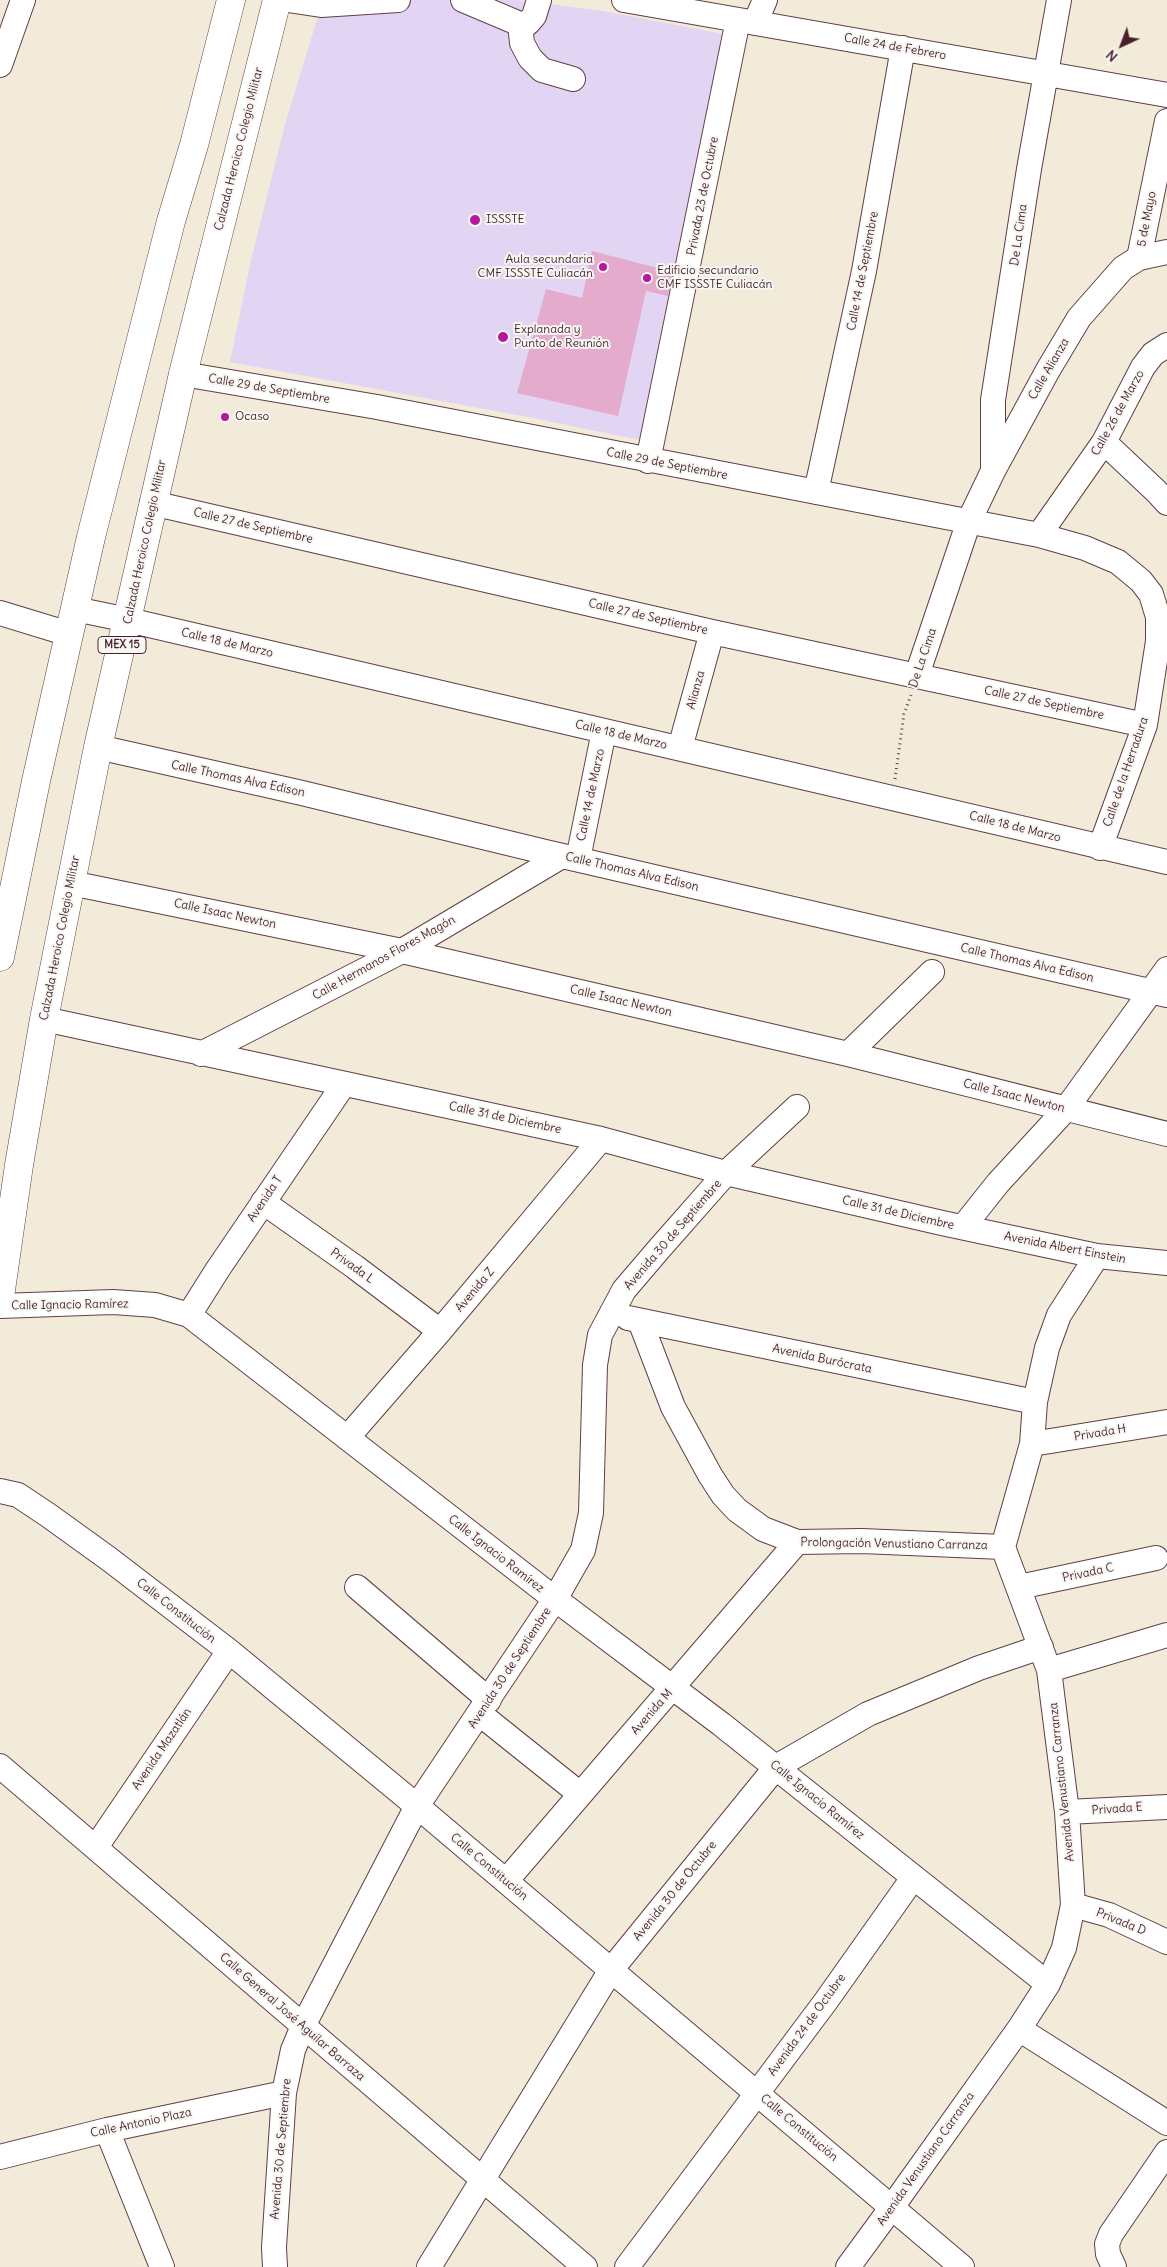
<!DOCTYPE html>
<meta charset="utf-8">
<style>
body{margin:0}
#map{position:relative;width:1167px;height:2267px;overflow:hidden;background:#f2ebd9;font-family:Delius,sans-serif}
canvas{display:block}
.north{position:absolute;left:1097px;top:20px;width:50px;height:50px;-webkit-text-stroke:4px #f6f6f2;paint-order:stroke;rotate:223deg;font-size:14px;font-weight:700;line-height:20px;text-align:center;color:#4a1f2b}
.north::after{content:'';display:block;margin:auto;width:18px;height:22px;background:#4a1f2b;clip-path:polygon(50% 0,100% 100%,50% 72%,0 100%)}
</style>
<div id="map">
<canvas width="1167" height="2267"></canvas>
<div class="north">N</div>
</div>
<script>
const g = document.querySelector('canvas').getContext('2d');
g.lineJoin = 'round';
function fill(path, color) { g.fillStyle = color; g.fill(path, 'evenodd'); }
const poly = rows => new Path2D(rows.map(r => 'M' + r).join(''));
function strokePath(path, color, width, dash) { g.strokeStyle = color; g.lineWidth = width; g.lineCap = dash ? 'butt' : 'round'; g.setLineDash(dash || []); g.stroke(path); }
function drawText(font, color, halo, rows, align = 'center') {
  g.font = font + ' Delius,sans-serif'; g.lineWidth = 4; g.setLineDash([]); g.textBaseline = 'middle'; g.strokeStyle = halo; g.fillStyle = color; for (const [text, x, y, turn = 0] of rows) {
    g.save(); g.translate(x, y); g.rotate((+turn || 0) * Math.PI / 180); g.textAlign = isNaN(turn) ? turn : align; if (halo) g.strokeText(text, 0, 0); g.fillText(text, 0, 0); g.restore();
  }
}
fill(poly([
 [323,0,517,0,603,11,728,35,645,441,528,417,230,362,251,260,286,121]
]), '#e2d4f3');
fill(poly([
 [592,251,673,272,668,296,646,291,618,416,517,393,546,289,582,298]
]), '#e5abcd');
const minor = poly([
 [288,0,321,5,398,0],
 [463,0,520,24,528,23,534,16,539,0],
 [624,0,1167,95],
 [755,23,765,0],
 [520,24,522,43,530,58,542,70,573,79],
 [0,65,23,0],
 [1139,258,1167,121],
 [183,374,377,407,1039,535,1085,548,1118,562,1141,581,1151,594,1158,617,1158,641,1145,725,1100,848],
 [1104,442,1156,491,1167,503],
 [648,461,738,20],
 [993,470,993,400,1029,169,1059,0],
 [816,492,864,271,903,48],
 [152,503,712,632,1145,725],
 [1039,535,1104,442,1143,367,1153,354,1167,345],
 [75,609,128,620,1167,862],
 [0,613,69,634],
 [917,675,969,521,993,471,1048,370,1079,318,1123,268,1139,258,1167,252],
 [98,747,302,793,545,852,1167,995],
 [680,748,712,632],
 [578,859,604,731],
 [71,883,402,951,848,1054,1167,1134],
 [44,1019,601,1139,726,1173,942,1223,1097,1256,1167,1263],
 [201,1054,402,951,562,856],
 [848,1054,932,972],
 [263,1202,355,1267,440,1331],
 [963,1227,998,1183,1066,1109,1167,969],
 [0,1306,113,1302,155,1305,189,1315,555,1599,721,1724,1048,1984],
 [189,1315,218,1269,344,1084],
 [628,1318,1035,1402],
 [640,1321,673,1407,710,1475,723,1495,737,1510,763,1529,797,1542,862,1541,1003,1547],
 [347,1438,440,1331,601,1139],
 [1032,1444,1167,1422],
 [0,1491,18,1495,48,1515,109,1559,229,1651,417,1806,962,2267],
 [357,1587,489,1700],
 [1019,1587,1156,1558],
 [1049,1670,1167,1635],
 [480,1714,580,1794],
 [0,1766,585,2267],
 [1067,1812,1167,1807],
 [96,1847,229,1651],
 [506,1881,797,1542],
 [1073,1905,1109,1915,1167,1942],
 [1019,2029,1167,2123],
 [107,2130,162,2267],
 [0,2157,107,2130,284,2093],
 [275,2267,274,2247,284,2093,293,2050,303,2026,417,1806,555,1599,583,1550,591,1513,595,1365,600,1335,624,1290,659,1249,726,1173,797,1107],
 [429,2267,611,1970,776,1767,868,1714,979,1668,1041,1647],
 [627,2267,826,2001,913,1878],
 [848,2267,892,2207,1019,2029,1048,1984,1064,1948,1073,1905,1067,1812,1049,1670,1003,1547,1032,1444,1035,1402,1047,1348,1059,1315,1097,1256],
 [1114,2267,1108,2254,1107,2244,1111,2234,1167,2152]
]);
const major = poly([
 [0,957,36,781,91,537,171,221,194,145,231,0],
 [0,1297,19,1165,44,1019,98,747,183,374,277,0]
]);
strokePath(minor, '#633e45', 26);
strokePath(major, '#633e45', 29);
strokePath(poly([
 [895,779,904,714,911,695]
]), '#633e45', 3, [1, 4]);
strokePath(minor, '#fff', 24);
strokePath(major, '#fff', 28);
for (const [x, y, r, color] of [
 [475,220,6,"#b5179e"],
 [603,267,5,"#b5179e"],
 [647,278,5,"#b5179e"],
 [503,337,6,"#b5179e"],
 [225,417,5,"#b5179e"]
]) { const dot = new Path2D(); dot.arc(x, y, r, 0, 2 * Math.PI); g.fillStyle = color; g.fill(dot); strokePath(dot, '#f6f6f2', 2); }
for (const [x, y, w] of [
 [122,645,48]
]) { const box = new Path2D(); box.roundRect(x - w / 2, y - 8.5, w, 17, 4); g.fillStyle = '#f6f6f2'; g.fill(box); strokePath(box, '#4a1f2b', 1); }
drawText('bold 11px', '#4a1f2b', null, [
 ["MEX 15",122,645]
]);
drawText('12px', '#4a1f2b', '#f6f6f2', [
 ["Calle 24 de Febrero",895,47,10],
 ["Calzada Heroico Colegio Militar",239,149,-76],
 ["Privada 23 de Octubre",703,196,-79],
 ["5 de Mayo",1147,219,-79],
 ["De La Cima",1019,235,-82],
 ["Calle 14 de Septiembre",863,271,-79],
 ["Calle Alianza",1049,369,-60],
 ["Calle 29 de Septiembre",269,389,10],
 ["Calle 26 de Marzo",1118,413,-61],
 ["Calle 29 de Septiembre",667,464,11],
 ["Calle 27 de Septiembre",253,526,13],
 ["Calzada Heroico Colegio Militar",145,542,-78],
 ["Calle 27 de Septiembre",648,617,13],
 ["Calle 18 de Marzo",227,643,13],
 ["De La Cima",923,658,-71],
 ["Alianza",696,690,-75],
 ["Calle 27 de Septiembre",1044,703,12],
 ["Calle 18 de Marzo",621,735,13],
 ["Calle de la Herradura",1126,772,-71],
 ["Calle Thomas Alva Edison",238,779,12],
 ["Calle 14 de Marzo",591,795,-78],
 ["Calle 18 de Marzo",1015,827,14],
 ["Calle Thomas Alva Edison",632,872,13],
 ["Calle Isaac Newton",225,914,12],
 ["Calzada Heroico Colegio Militar",60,938,-79],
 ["Calle Hermanos Flores Magón",384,958,-29],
 ["Calle Thomas Alva Edison",1027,963,13],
 ["Calle Isaac Newton",621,1001,13],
 ["Calle Isaac Newton",1014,1096,14],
 ["Calle 31 de Diciembre",505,1118,12],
 ["Avenida T",265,1199,-56],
 ["Calle 31 de Diciembre",898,1213,13],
 ["Avenida 30 de Septiembre",673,1235,-49],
 ["Avenida Albert Einstein",1065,1248,11],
 ["Privada L",352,1266,36],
 ["Avenida Z",475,1290,-50],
 ["Calle Ignacio Ramírez",70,1305,-1],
 ["Avenida Burócrata",822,1359,12],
 ["Privada H",1100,1433,-9],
 ["Prolongación Venustiano Carranza",894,1544,1],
 ["Calle Ignacio Ramírez",496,1554,38],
 ["Privada C",1088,1573,-12],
 ["Calle Constitución",176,1611,38],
 ["Avenida 30 de Septiembre",510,1668,-57],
 ["Avenida M",652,1712,-49],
 ["Avenida Mazatlán",162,1749,-56],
 ["Avenida Venustiano Carranza",1062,1782,-96],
 ["Calle Ignacio Ramírez",817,1800,39],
 ["Privada E",1117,1809,-4],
 ["Calle Constitución",489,1867,40],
 ["Avenida 30 de Octubre",675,1891,-51],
 ["Privada D",1121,1922,22],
 ["Calle General José Aguilar Barraza",292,2017,41],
 ["Avenida 24 de Octubre",807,2025,-54],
 ["Calle Antonio Plaza",141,2123,-12],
 ["Calle Constitución",799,2128,40],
 ["Avenida 30 de Septiembre",281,2149,-85],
 ["Avenida Venustiano Carranza",926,2159,-55]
]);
drawText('12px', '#4a1f2b', '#f6f6f2', [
 ["ISSSTE",486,220],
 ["Aula secundaria",593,260,"right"],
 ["CMF ISSSTE Culiacán",593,274,"right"],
 ["Edificio secundario",657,271],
 ["CMF ISSSTE Culiacán",657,285],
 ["Explanada y",514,330],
 ["Punto de Reunión",514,344],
 ["Ocaso",235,417]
], 'left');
</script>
